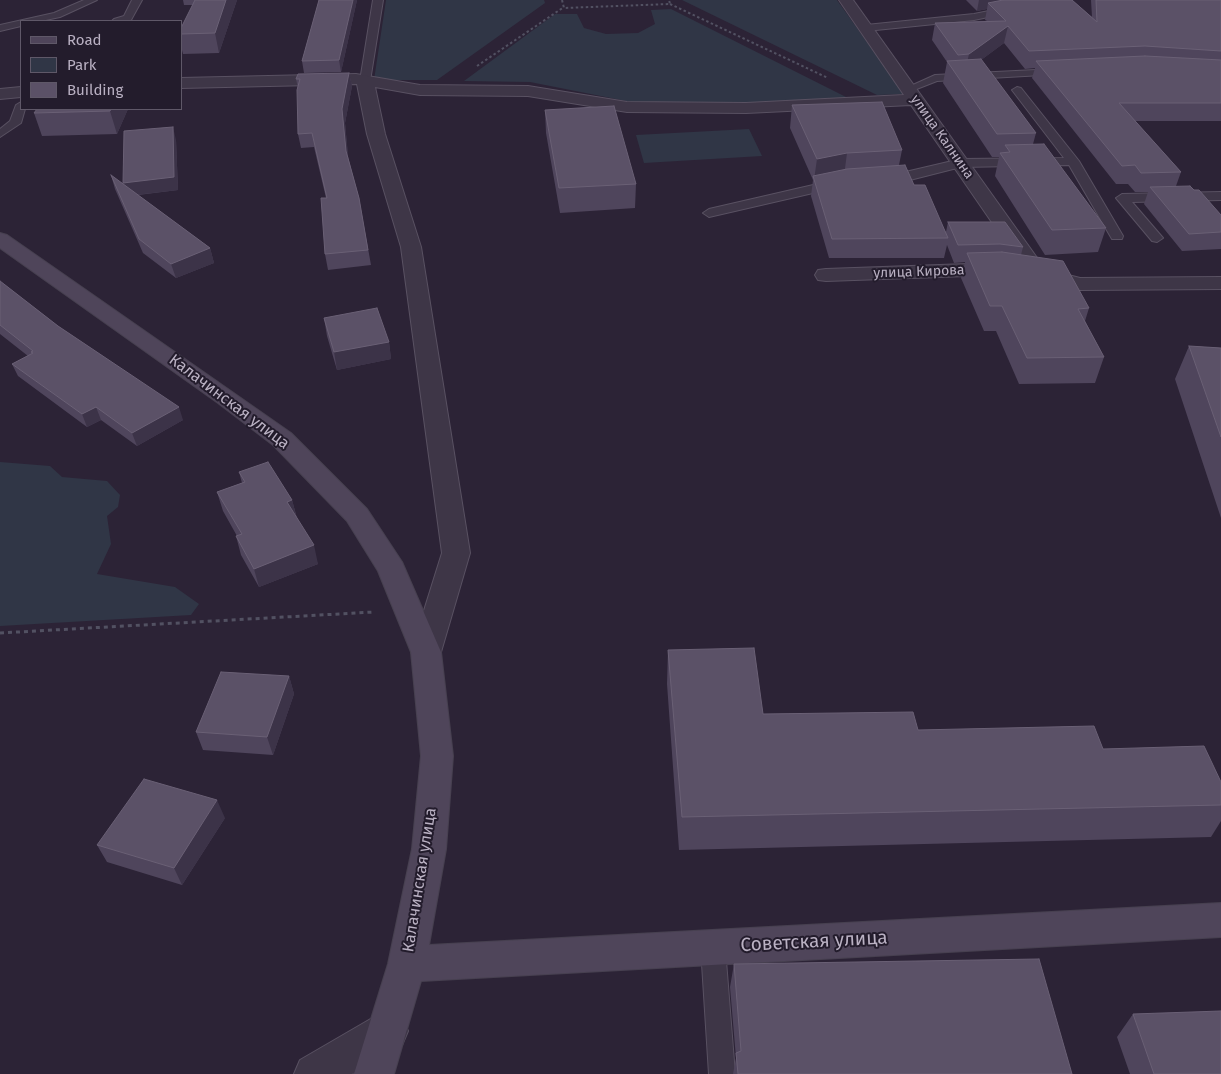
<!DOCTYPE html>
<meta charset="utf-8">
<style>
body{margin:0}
#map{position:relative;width:1221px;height:1074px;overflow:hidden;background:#2c2336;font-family:"Fira Sans",sans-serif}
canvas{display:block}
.legend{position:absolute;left:20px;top:20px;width:162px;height:90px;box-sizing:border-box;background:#231c2c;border:1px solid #5f5868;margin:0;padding:6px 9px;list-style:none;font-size:15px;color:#bab1c3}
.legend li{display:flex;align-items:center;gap:10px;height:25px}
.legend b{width:25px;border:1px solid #5f5868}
</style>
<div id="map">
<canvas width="1221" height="1074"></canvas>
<ul class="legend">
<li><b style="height:6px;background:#4f455a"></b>Road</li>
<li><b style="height:14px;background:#303646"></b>Park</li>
<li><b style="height:14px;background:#5b5167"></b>Building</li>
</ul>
</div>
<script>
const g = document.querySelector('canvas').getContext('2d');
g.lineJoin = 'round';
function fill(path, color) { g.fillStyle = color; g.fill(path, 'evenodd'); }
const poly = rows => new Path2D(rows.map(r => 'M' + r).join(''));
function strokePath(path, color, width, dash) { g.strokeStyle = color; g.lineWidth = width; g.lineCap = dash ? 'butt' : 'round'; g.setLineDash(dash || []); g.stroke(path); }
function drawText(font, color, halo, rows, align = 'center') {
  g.font = font + ' "Fira Sans",sans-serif'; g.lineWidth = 4; g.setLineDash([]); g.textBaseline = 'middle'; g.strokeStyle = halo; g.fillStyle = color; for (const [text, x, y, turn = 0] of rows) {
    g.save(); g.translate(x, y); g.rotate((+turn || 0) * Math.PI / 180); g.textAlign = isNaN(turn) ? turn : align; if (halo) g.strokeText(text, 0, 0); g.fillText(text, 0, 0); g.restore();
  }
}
fill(poly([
 [386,0,544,0,545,3,437,80,374,80],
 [682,0,837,0,904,94,877,95],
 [671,9,848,98,750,103,631,102,530,82,464,81,555,14,577,14,584,28,606,34,638,33,655,24,651,10],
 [749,129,762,156,644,163,636,135],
 [0,462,50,466,62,477,107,481,120,495,118,507,107,516,111,544,97,574,175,587,199,604,191,615,0,626]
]), '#303646');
const service = poly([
 [84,0,97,0,60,17,41,21,21,21,21,26,0,31,0,25,54,13,84,0],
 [132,0,142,0,131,20,112,21,114,19,124,16,132,0],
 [373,0,383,0,370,81,365,84,360,81,373,0],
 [1009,7,1012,8,1012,12,974,20,866,31,861,28,866,25,974,14,1009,7],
 [1056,69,1060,70,1061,72,1060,74,937,81,909,92,904,89,935,75,1056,69],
 [1017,87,1021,88,1079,161,1123,236,1122,239,1112,239,1069,165,961,167,898,183,888,184,882,180,884,177,961,159,1064,158,1012,90,1017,87],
 [21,102,21,109,25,109,21,123,0,137,0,129,10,121,16,105,21,102],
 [835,180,841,184,839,187,709,217,703,213,709,209,835,180],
 [1221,192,1221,200,1132,202,1163,238,1157,242,1152,241,1116,198,1122,194,1221,192],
 [713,937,721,940,725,948,735,1074,709,1074,701,948,705,940,713,937]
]);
const minor = poly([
 [839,0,853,0,1045,269,1080,278,1221,277,1221,289,1080,290,1038,280,996,275,826,281,818,280,815,275,818,270,826,269,996,263,1022,266,911,105,746,113,627,112,528,96,420,95,375,87,385,134,421,247,470,553,441,652,437,660,426,664,415,660,411,652,442,553,401,247,367,134,357,84,181,88,181,78,356,74,420,85,528,86,627,102,746,103,904,95,839,0],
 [21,87,21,97,0,99,0,89,21,87]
]);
const tertiary = poly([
 [388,1012,402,1017,408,1031,402,1045,352,1074,294,1074,300,1060,374,1017,388,1012]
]);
const secondary = poly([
 [0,233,7,235,291,433,367,509,402,562,441,652,453,756,446,849,429,945,1221,903,1221,937,421,981,394,1074,354,1074,388,964,412,849,421,756,411,652,378,571,347,521,273,445,218,403,0,248,0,233]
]);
strokePath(service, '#595162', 2);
strokePath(minor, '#595162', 2);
strokePath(tertiary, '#595162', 2);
strokePath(secondary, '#474050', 2);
strokePath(poly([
 [562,0,564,8,670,4,669,0],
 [670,4,828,78],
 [477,66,564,7]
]), '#525162', 2, [2.5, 2.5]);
strokePath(poly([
 [0,633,374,612]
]), '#525162', 3, [4, 4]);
fill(service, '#3e3647');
fill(minor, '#3e3647');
fill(tertiary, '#3e3647');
fill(secondary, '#4f455a');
fill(poly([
 [183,0,237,0,219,53,183,54,181,46,181,28,193,5,184,5],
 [319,0,357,0,341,72,304,73,302,61],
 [966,0,1072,0,1092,17,1091,0,1221,0,1221,121,1135,121,1181,172,1176,186,1194,190,1221,215,1221,249,1182,251,1144,204,1148,192,1135,192,1128,184,1116,184,1032,78,1035,68,1025,69,1004,43,981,60,1036,133,1033,144,1106,228,1098,252,1045,255,995,176,999,157,992,157,943,83,947,62,932,40,935,23,987,21,985,20,987,9,977,11],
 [349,73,352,86,345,123,348,157,359,198,371,265,328,270,325,254,326,198,314,147,301,148,298,134,298,88,296,79],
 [792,105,902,150,899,165,914,185,946,232,948,222,1023,247,1021,255,1089,308,1085,321,1104,357,1095,383,1019,384,996,331,984,331,961,278,965,262,954,263,947,245,944,258,829,258,811,196,813,180,790,128],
 [128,109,117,134,42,136,34,113],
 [545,110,636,184,635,208,560,213,546,133],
 [176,140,178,190,138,195,210,248,214,263,176,278,143,253,115,189,111,175,123,184],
 [0,281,58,326,183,420,137,446,101,420,87,427,18,376,12,364,28,356,0,334],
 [324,318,389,342,391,359,337,370,327,336],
 [1189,346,1221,348,1221,518,1175,379],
 [239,472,292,500,297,518,318,564,259,587,241,555,236,536,237,536,223,511,217,492,242,483],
 [668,650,763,714,1103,749,1221,782,1221,821,1211,837,679,850,667,684],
 [289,676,294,694,273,755,203,750,196,732],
 [225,818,182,885,107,862,97,845],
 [734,964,1072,1074,733,1074,736,1058,730,987],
 [1133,1014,1221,1074,1130,1074,1117,1037]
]), '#4f455c');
fill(poly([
 [226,0,237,0,219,53,215,33],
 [353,0,357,0,341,72,339,60],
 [979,0,1031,0,988,3,987,9,977,11],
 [1008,26,1004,43,965,72,969,54],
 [349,73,352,86,345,123,349,165,346,151,342,109],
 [111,109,128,109,117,134,110,111],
 [173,127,176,140,178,190,127,196,123,183],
 [847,153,844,176,814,180,817,159],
 [210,248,214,263,176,278,171,264],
 [389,342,391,359,337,370,334,352],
 [96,407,101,420,87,427,82,414],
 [179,407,183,420,137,446,132,433],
 [292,500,297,519,287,502],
 [314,545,318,564,259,587,254,569],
 [289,676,294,694,273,755,267,737],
 [217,800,225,818,182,885,174,868]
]), '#3c3348');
const building = poly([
 [195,0,226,0,215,33,181,34,181,28,195,0],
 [319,0,353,0,339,60,302,61,319,0],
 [1003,0,1072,0,1097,22,1096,0,1221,0,1221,51,1145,46,1029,51,1008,26,969,54,958,55,935,23,1006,21,988,3,1003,0],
 [1145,56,1221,60,1221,103,1119,103,1181,172,1141,173,1135,165,1122,166,1036,61,1145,56],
 [981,59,1036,133,997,134,947,61,981,59],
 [349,73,342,109,346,151,359,198,368,250,325,254,321,198,327,198,312,133,298,134,297,90,300,79,296,79,298,74,349,73],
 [882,102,902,150,847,153,817,159,792,105,882,102],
 [614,106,636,184,559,188,545,110,614,106],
 [37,109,111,109,110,111,34,113,37,109],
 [173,127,174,177,123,183,124,131,173,127],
 [1044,144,1106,228,1052,230,1000,153,1010,152,1005,145,1044,144],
 [905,165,914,185,925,185,948,238,832,239,813,176,847,169,905,165],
 [111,175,210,248,171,264,139,239,111,175],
 [1190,186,1194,190,1199,190,1221,215,1221,232,1189,234,1150,187,1190,186],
 [948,222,1005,222,1023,247,1000,244,958,245,948,222],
 [1002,252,1063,261,1089,308,1078,309,1104,357,1027,358,1002,306,990,306,967,253,1002,252],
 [0,281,58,326,179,407,132,433,96,407,82,414,12,364,33,353,31,352,33,351,0,325,0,281],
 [377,308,389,342,334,352,324,318,377,308],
 [1189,346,1221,348,1221,437,1189,346],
 [268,462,292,500,287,502,314,545,254,569,236,536,242,534,217,492,245,482,239,472,268,462],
 [754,648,763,714,913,712,918,730,1094,726,1103,749,1204,746,1221,782,1221,805,682,817,668,650,754,648],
 [221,672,289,676,267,737,196,732,221,672],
 [144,779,217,800,174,868,97,845,144,779],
 [1039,959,1072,1074,738,1074,736,1053,741,1051,734,964,1039,959],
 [1221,1011,1221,1074,1154,1074,1133,1014,1221,1011]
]);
fill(building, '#5b5167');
strokePath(building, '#6a6075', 1);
drawText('14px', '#bab1c3', '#231c2c', [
 ["улица Калнина",942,137,55],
 ["улица Кирова",919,272,-2]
]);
drawText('16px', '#bab1c3', '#231c2c', [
 ["Калачинская улица",229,402,37],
 ["Калачинская улица",420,880,-81]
]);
drawText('19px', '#bab1c3', '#231c2c', [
 ["Советская улица",814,942,-3]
]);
</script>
